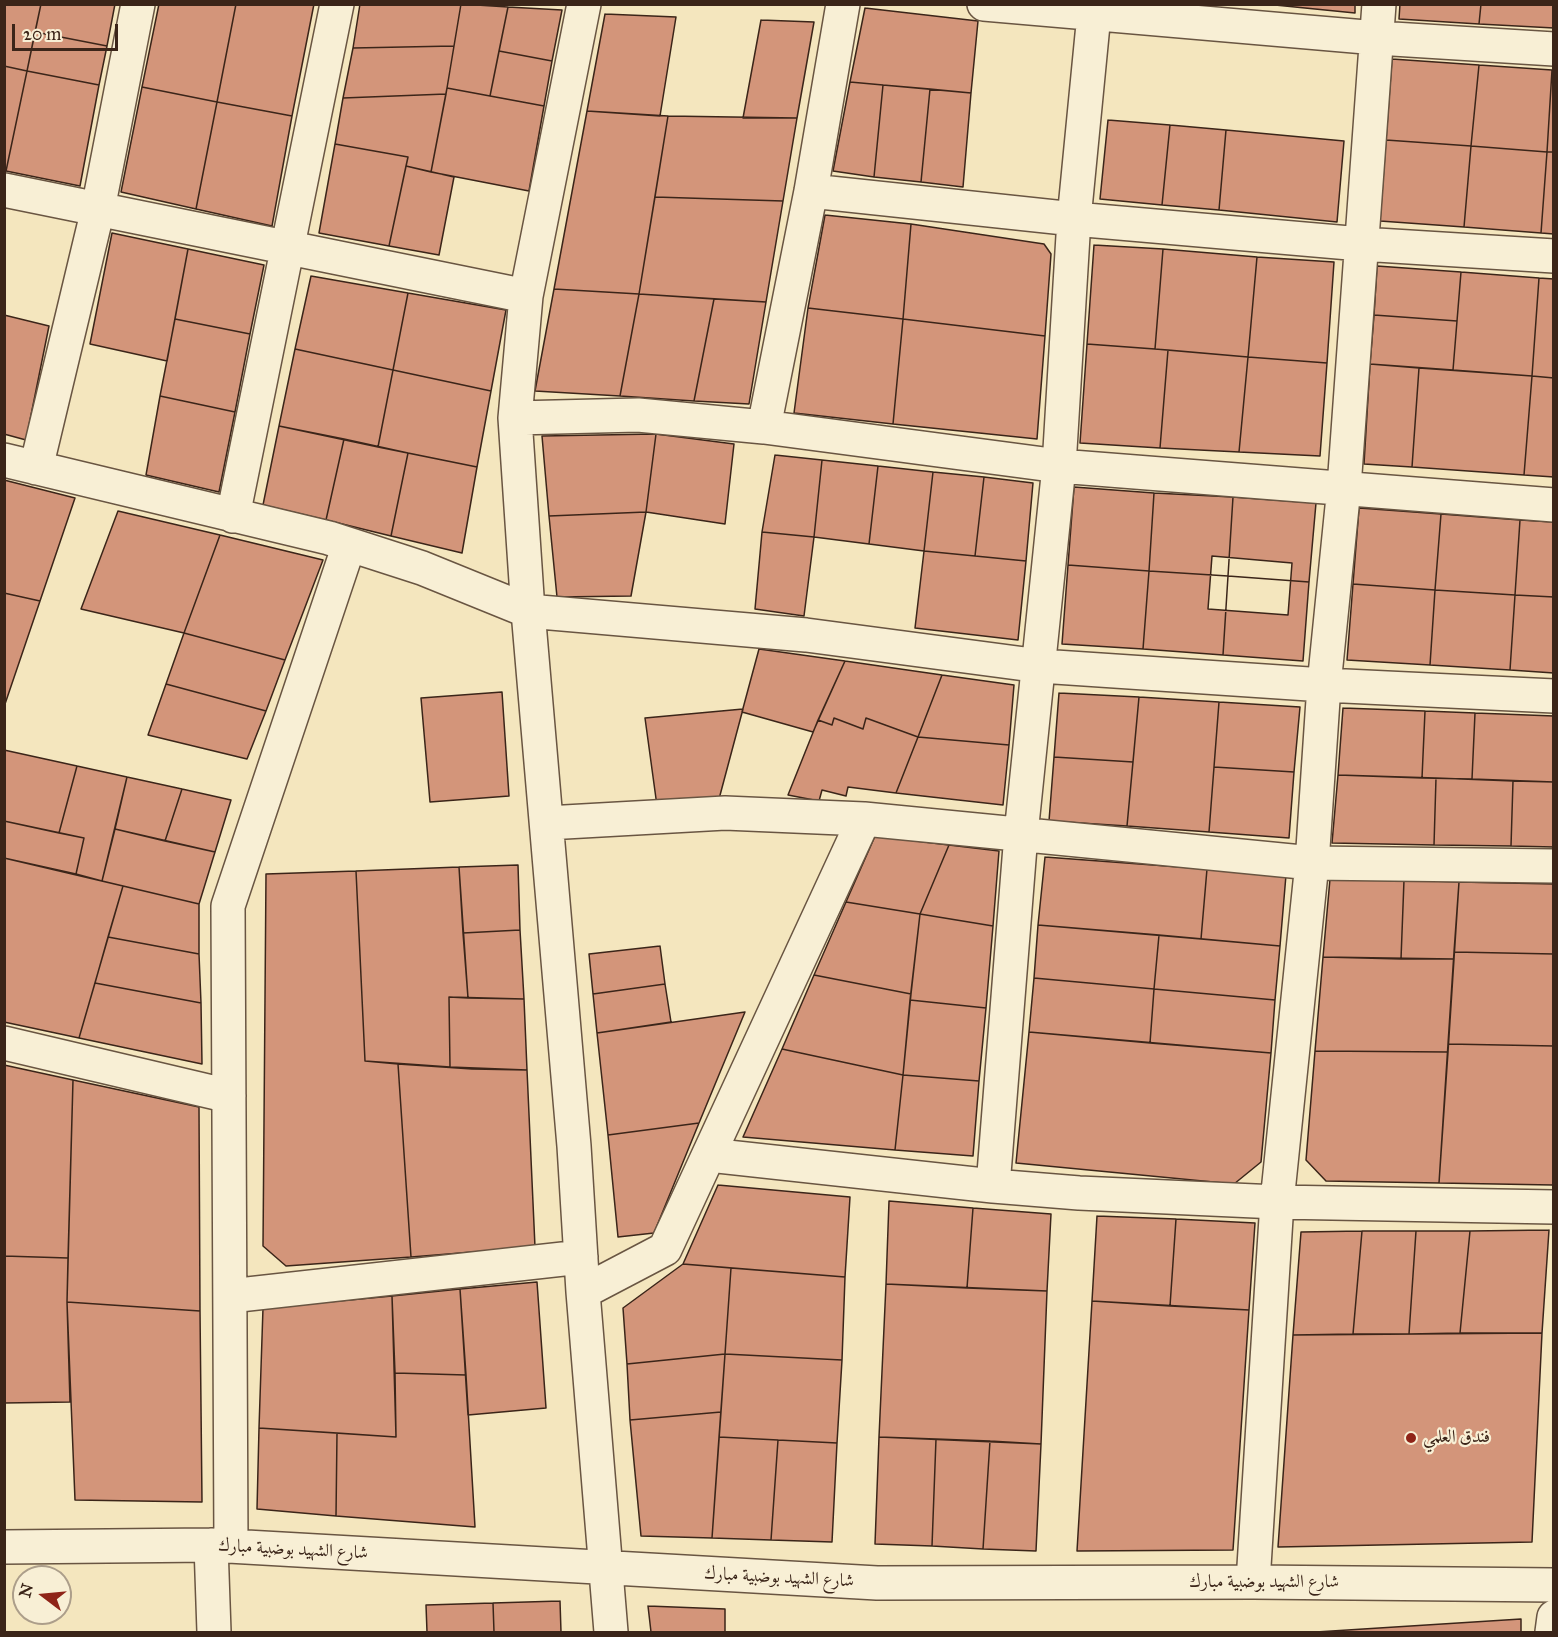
<!DOCTYPE html>
<meta charset="utf-8">
<style>
body{margin:0}
#map{position:relative;width:1558px;height:1637px;overflow:hidden;background:#f4e6be;font-family:"IM FELL Great Primer",serif}
canvas{display:block}
.frame{position:absolute;inset:0;border:6px solid #3b2519;pointer-events:none}
.north{position:absolute;left:12px;top:1565px;width:60px;height:60px;box-sizing:border-box;background:#f8efd5;border:2px solid #ac9e8a;border-radius:50%;rotate:286deg;font-size:16px;font-weight:700;line-height:24px;text-align:center;color:#3b2519}
.north::after{content:'';display:block;margin:auto;width:21px;height:27px;background:#8f2418;clip-path:polygon(50% 0,100% 100%,50% 72%,0 100%)}
.scale{position:absolute;left:12px;top:24px;width:106px;height:27px;box-sizing:border-box;border:3px solid #3b2519;border-top:0;padding-left:8px;font-size:18px;line-height:21px;white-space:nowrap;color:#3b2519;-webkit-text-stroke:4px #f8efd5;paint-order:stroke}
</style>
<div id="map">
<canvas width="1558" height="1637"></canvas>
<div class="frame"></div>
<div class="north">N</div>
<div class="scale">20 m</div>
</div>
<script>
const g = document.querySelector('canvas').getContext('2d');
g.lineJoin = 'round';
function fill(path, color) { g.fillStyle = color; g.fill(path, 'evenodd'); }
const poly = rows => new Path2D(rows.map(r => 'M' + r).join(''));
function strokePath(path, color, width, dash) { g.strokeStyle = color; g.lineWidth = width; g.lineCap = dash ? 'butt' : 'round'; g.setLineDash(dash || []); g.stroke(path); }
function drawText(font, color, halo, rows, align = 'center') {
  g.font = font + ' "IM FELL Great Primer",Amiri,serif'; g.lineWidth = 4.5; g.setLineDash([]); g.textBaseline = 'middle'; g.strokeStyle = halo; g.fillStyle = color; for (const [text, x, y, turn = 0] of rows) {
    g.save(); g.translate(x, y); g.rotate((+turn || 0) * Math.PI / 180); g.textAlign = isNaN(turn) ? turn : align; if (halo) g.strokeText(text, 0, 0); g.fillText(text, 0, 0); g.restore();
  }
}
const building = poly([
 [4,4,41,4,27,71,4,66,4,4],
 [41,4,115,4,107,46,35,32,41,4],
 [159,4,236,4,217,102,142,87,159,4],
 [236,4,314,4,292,116,217,102,236,4],
 [360,4,461,4,454,46,353,48,360,4],
 [461,4,508,7,490,96,447,88,461,4],
 [1265,4,1355,4,1355,13,1265,4],
 [1400,4,1481,4,1479,24,1399,19,1400,4],
 [1481,4,1554,4,1554,28,1479,24,1481,4],
 [508,7,562,10,552,61,499,51,508,7],
 [865,8,978,21,971,93,850,82,865,8],
 [605,14,676,17,660,116,587,111,605,14],
 [761,20,814,22,797,118,743,118,761,20],
 [35,32,107,46,99,85,27,71,35,32],
 [454,46,446,94,343,98,353,48,454,46],
 [499,51,552,61,544,106,490,96,499,51],
 [1392,59,1479,65,1471,146,1386,140,1392,59],
 [1479,65,1552,70,1547,152,1471,146,1479,65],
 [4,66,27,71,6,171,4,170,4,66],
 [1552,70,1554,70,1554,152,1547,152,1552,70],
 [27,71,99,85,80,186,6,171,27,71],
 [850,82,883,85,874,177,833,171,850,82],
 [883,85,930,89,921,182,874,177,883,85],
 [142,87,217,102,196,209,121,192,142,87],
 [447,88,544,106,529,191,431,172,447,88],
 [930,89,971,93,963,187,921,182,930,89],
 [446,94,431,172,406,166,408,157,335,144,343,98,446,94],
 [217,102,292,116,272,226,196,209,217,102],
 [587,111,668,116,639,294,554,289,587,111],
 [668,116,797,118,783,201,655,197,668,116],
 [1108,120,1170,125,1162,205,1100,199,1108,120],
 [1170,125,1226,130,1219,210,1162,205,1170,125],
 [1226,130,1344,141,1337,222,1219,210,1226,130],
 [1386,140,1471,146,1464,227,1380,221,1386,140],
 [335,144,408,157,389,246,319,233,335,144],
 [1471,146,1547,152,1541,233,1464,227,1471,146],
 [1547,152,1554,152,1554,234,1541,233,1547,152],
 [406,166,454,177,439,255,389,246,406,166],
 [655,197,783,201,766,302,639,294,655,197],
 [825,215,911,224,903,319,808,308,825,215],
 [911,224,1044,244,1051,254,1045,336,903,319,911,224],
 [112,233,188,249,167,361,90,344,112,233],
 [1094,245,1163,249,1155,349,1087,344,1094,245],
 [188,249,264,265,250,334,175,319,188,249],
 [1163,249,1257,257,1248,357,1155,349,1163,249],
 [1257,257,1334,262,1327,363,1248,357,1257,257],
 [1377,266,1461,272,1457,321,1374,315,1377,266],
 [1461,272,1539,278,1532,376,1453,370,1461,272],
 [311,276,408,293,393,370,295,349,311,276],
 [1539,278,1554,279,1554,378,1532,376,1539,278],
 [554,289,639,294,620,396,535,391,554,289],
 [408,293,506,310,491,391,393,370,408,293],
 [639,294,714,299,694,401,620,396,639,294],
 [714,299,766,302,749,404,694,401,714,299],
 [808,308,903,319,893,424,794,413,808,308],
 [4,315,49,326,26,440,4,434,4,315],
 [1374,315,1457,321,1453,370,1370,364,1374,315],
 [175,319,250,334,235,412,160,396,175,319],
 [903,319,1045,336,1037,439,893,424,903,319],
 [1087,344,1168,350,1160,448,1080,443,1087,344],
 [295,349,393,370,378,447,279,426,295,349],
 [1168,350,1248,357,1239,452,1160,448,1168,350],
 [1248,357,1327,363,1320,456,1239,452,1248,357],
 [1370,364,1419,368,1412,467,1364,464,1370,364],
 [1419,368,1532,376,1524,475,1412,467,1419,368],
 [393,370,491,391,477,467,378,447,393,370],
 [1532,376,1554,378,1554,477,1524,475,1532,376],
 [160,396,235,412,219,492,146,475,160,396],
 [279,426,344,439,326,520,263,505,279,426],
 [656,434,646,512,549,516,542,436,656,434],
 [656,434,734,444,725,524,646,512,656,434],
 [344,439,408,453,391,536,326,520,344,439],
 [408,453,477,467,462,553,391,536,408,453],
 [775,455,822,460,814,537,762,532,775,455],
 [822,460,878,466,869,544,814,537,822,460],
 [878,466,933,472,924,551,869,544,878,466],
 [933,472,984,477,975,556,924,551,933,472],
 [984,477,1033,483,1026,561,975,556,984,477],
 [4,480,75,498,40,601,4,593,4,480],
 [1074,487,1154,493,1149,571,1068,565,1074,487],
 [1154,493,1233,497,1228,576,1149,571,1154,493],
 [1233,497,1316,503,1309,582,1228,576,1233,497],
 [1359,508,1441,514,1435,590,1353,584,1359,508],
 [118,511,220,535,184,633,81,609,118,511],
 [646,512,631,596,557,597,549,516,646,512],
 [1441,514,1520,520,1515,595,1435,590,1441,514],
 [1520,520,1554,522,1554,597,1515,595,1520,520],
 [762,532,814,537,804,616,755,609,762,532],
 [220,535,323,560,285,660,184,633,220,535],
 [924,551,1026,561,1018,640,915,628,924,551],
 [1212,556,1292,563,1288,615,1208,609,1212,556],
 [1068,565,1149,571,1143,649,1062,644,1068,565],
 [1149,571,1228,576,1223,655,1143,649,1149,571],
 [1228,576,1309,582,1303,661,1223,655,1228,576],
 [1353,584,1435,590,1430,665,1347,660,1353,584],
 [1435,590,1515,595,1510,670,1430,665,1435,590],
 [4,593,40,601,5,704,4,704,4,593],
 [1515,595,1554,597,1554,673,1510,670,1515,595],
 [184,633,285,660,266,711,166,684,184,633],
 [759,649,845,661,813,732,742,712,759,649],
 [845,661,942,675,918,737,866,718,863,729,834,718,832,725,818,720,845,661],
 [942,675,1014,685,1009,745,918,737,942,675],
 [166,684,266,711,247,759,148,735,166,684],
 [502,692,509,796,430,802,421,698,502,692],
 [1059,693,1139,697,1133,762,1054,757,1059,693],
 [1139,697,1219,702,1209,832,1127,826,1139,697],
 [1219,702,1300,707,1294,772,1214,767,1219,702],
 [1343,708,1425,711,1422,778,1338,775,1343,708],
 [743,709,719,799,657,806,645,718,743,709],
 [1425,711,1475,713,1472,779,1422,778,1425,711],
 [1475,713,1554,716,1554,782,1472,779,1475,713],
 [834,718,863,729,866,718,918,737,896,793,848,787,846,796,822,790,819,801,788,795,818,720,832,725,834,718],
 [918,737,1009,745,1003,805,896,793,918,737],
 [4,750,77,766,59,833,4,821,4,750],
 [1054,757,1133,762,1127,826,1049,821,1054,757],
 [77,766,127,777,102,881,76,874,84,838,59,833,77,766],
 [1214,767,1294,772,1289,838,1209,832,1214,767],
 [1338,775,1436,778,1434,845,1332,843,1338,775],
 [127,777,182,789,165,841,115,829,127,777],
 [1436,778,1513,781,1511,846,1434,845,1436,778],
 [1513,781,1554,782,1554,847,1511,846,1513,781],
 [182,789,231,800,215,852,165,841,182,789],
 [4,821,84,838,76,874,4,858,4,821],
 [115,829,215,852,199,904,102,881,115,829],
 [875,836,949,845,920,914,846,902,875,836],
 [949,845,999,851,993,926,920,914,949,845],
 [1045,857,1207,869,1201,939,1038,925,1045,857],
 [4,858,123,886,79,1038,4,1022,4,858],
 [518,865,520,930,463,933,459,867,518,865],
 [459,867,468,998,449,997,450,1067,365,1061,356,871,459,867],
 [1207,869,1286,875,1280,946,1201,939,1207,869],
 [356,871,365,1061,398,1064,411,1257,286,1266,263,1246,266,874,356,871],
 [1330,879,1404,880,1401,959,1323,957,1330,879],
 [1404,880,1459,882,1454,959,1401,959,1404,880],
 [1459,882,1554,884,1554,954,1454,952,1459,882],
 [123,886,199,904,199,954,108,937,123,886],
 [846,902,920,914,911,994,814,975,846,902],
 [920,914,993,926,986,1008,910,1000,920,914],
 [1038,925,1159,935,1154,989,1034,978,1038,925],
 [520,930,524,999,468,998,463,933,520,930],
 [1159,935,1280,946,1275,1000,1154,989,1159,935],
 [108,937,199,954,201,1003,95,983,108,937],
 [660,946,665,984,593,994,589,954,660,946],
 [1454,952,1554,954,1554,1046,1448,1044,1454,952],
 [1323,957,1454,959,1448,1052,1315,1051,1323,957],
 [814,975,911,994,903,1075,782,1049,814,975],
 [1034,978,1154,989,1150,1043,1029,1032,1034,978],
 [95,983,201,1003,202,1064,79,1038,95,983],
 [665,984,671,1022,597,1033,593,994,665,984],
 [1154,989,1275,1000,1271,1053,1150,1043,1154,989],
 [449,997,524,999,527,1070,450,1067,449,997],
 [910,1000,986,1008,979,1081,903,1075,910,1000],
 [745,1012,699,1123,608,1135,597,1033,745,1012],
 [1029,1032,1271,1053,1261,1162,1234,1184,1016,1163,1029,1032],
 [1448,1044,1554,1046,1553,1185,1439,1183,1448,1044],
 [782,1049,903,1075,895,1150,743,1137,782,1049],
 [1315,1051,1448,1052,1439,1183,1326,1181,1306,1160,1315,1051],
 [398,1064,472,1069,527,1070,535,1247,411,1257,398,1064],
 [4,1065,73,1080,68,1258,4,1256,4,1065],
 [903,1075,979,1081,973,1156,895,1150,903,1075],
 [73,1080,199,1107,200,1311,67,1302,73,1080],
 [699,1123,654,1233,618,1237,608,1135,699,1123],
 [718,1185,850,1197,845,1277,683,1264,718,1185],
 [889,1201,973,1208,967,1288,886,1284,889,1201],
 [973,1208,1051,1214,1047,1291,967,1288,973,1208],
 [1097,1216,1176,1219,1170,1306,1092,1301,1097,1216],
 [1176,1219,1255,1223,1249,1310,1170,1306,1176,1219],
 [1549,1230,1542,1333,1460,1333,1470,1231,1549,1230],
 [1362,1231,1353,1334,1293,1335,1301,1232,1362,1231],
 [1362,1231,1416,1231,1409,1334,1353,1334,1362,1231],
 [1416,1231,1470,1231,1460,1333,1409,1334,1416,1231],
 [4,1256,68,1258,67,1302,70,1402,4,1403,4,1256],
 [683,1264,731,1268,725,1354,627,1364,623,1308,683,1264],
 [731,1268,845,1277,842,1360,725,1354,731,1268],
 [537,1282,546,1408,468,1415,460,1289,537,1282],
 [886,1284,1047,1291,1041,1444,879,1437,886,1284],
 [460,1289,466,1375,395,1373,392,1296,460,1289],
 [392,1296,396,1437,259,1428,263,1308,392,1296],
 [1092,1301,1249,1310,1233,1550,1077,1551,1092,1301],
 [67,1302,200,1311,202,1502,75,1500,67,1302],
 [1542,1333,1532,1542,1278,1547,1293,1335,1542,1333],
 [725,1354,721,1412,630,1420,627,1364,725,1354],
 [725,1354,842,1360,837,1443,719,1437,725,1354],
 [395,1373,466,1375,475,1527,336,1516,337,1433,396,1437,395,1373],
 [721,1412,712,1538,641,1536,630,1420,721,1412],
 [259,1428,337,1433,336,1516,257,1509,259,1428],
 [719,1437,778,1440,771,1540,712,1538,719,1437],
 [879,1437,936,1439,932,1546,875,1544,879,1437],
 [936,1439,990,1441,983,1549,932,1546,936,1439],
 [778,1440,837,1443,832,1542,771,1540,778,1440],
 [990,1441,1041,1444,1036,1551,983,1549,990,1441],
 [560,1601,561,1632,494,1632,493,1603,560,1601],
 [493,1603,494,1632,427,1632,426,1605,493,1603],
 [648,1606,725,1609,725,1632,651,1632,648,1606],
 [1521,1619,1521,1632,1316,1632,1521,1619]
]);
fill(building, '#d3957a');
strokePath(building, '#3b2519', 1.5);
const street = poly([
 [584,4,526,296,515,418,638,415,764,427,1059,466,1554,505],
 [984,4,1377,38,1554,49],
 [4,190,526,296],
 [811,191,1074,219,1361,244,1554,256],
 [515,418,528,611,574,1146,583,1292,611,1632],
 [764,427,811,191,843,4],
 [4,460,329,538,422,568,528,611,806,635,1040,666,1324,685,1554,696],
 [36,468,98,209,138,4],
 [233,516,337,4],
 [547,823,725,813,864,819,1312,863,1554,866],
 [4,1043,229,1096],
 [709,1155,993,1186,1079,1193,1277,1202,1554,1207],
 [993,1186,1021,834,1059,466,1074,219,1095,4],
 [583,1292,665,1249,864,819],
 [230,1296,581,1257],
 [211,1545,214,1632],
 [231,1546,228,906,349,545],
 [4,1547,211,1545,877,1583,1253,1582,1554,1585],
 [1253,1582,1277,1202,1312,863,1324,685,1344,487,1379,4],
 [1552,1632,1554,1617]
]);
strokePath(street, '#695542', 36);
strokePath(street, '#f8efd5', 33);
for (const [x, y, r, color] of [
 [1411,1438,6,"#8f2418"]
]) { const dot = new Path2D(); dot.arc(x, y, r, 0, 2 * Math.PI); g.fillStyle = color; g.fill(dot); strokePath(dot, '#f8efd5', 2); }
drawText('18px', '#3b2519', '#f8efd5', [
 ["فندق العلمي",1423,1438]
], 'left');
drawText('18px', '#3b2519', '#f8efd5', [
 ["شارع الشهيد بوضبية مبارك",293,1550,3],
 ["شارع الشهيد بوضبية مبارك",779,1578,3],
 ["شارع الشهيد بوضبية مبارك",1264,1583]
]);
</script>
